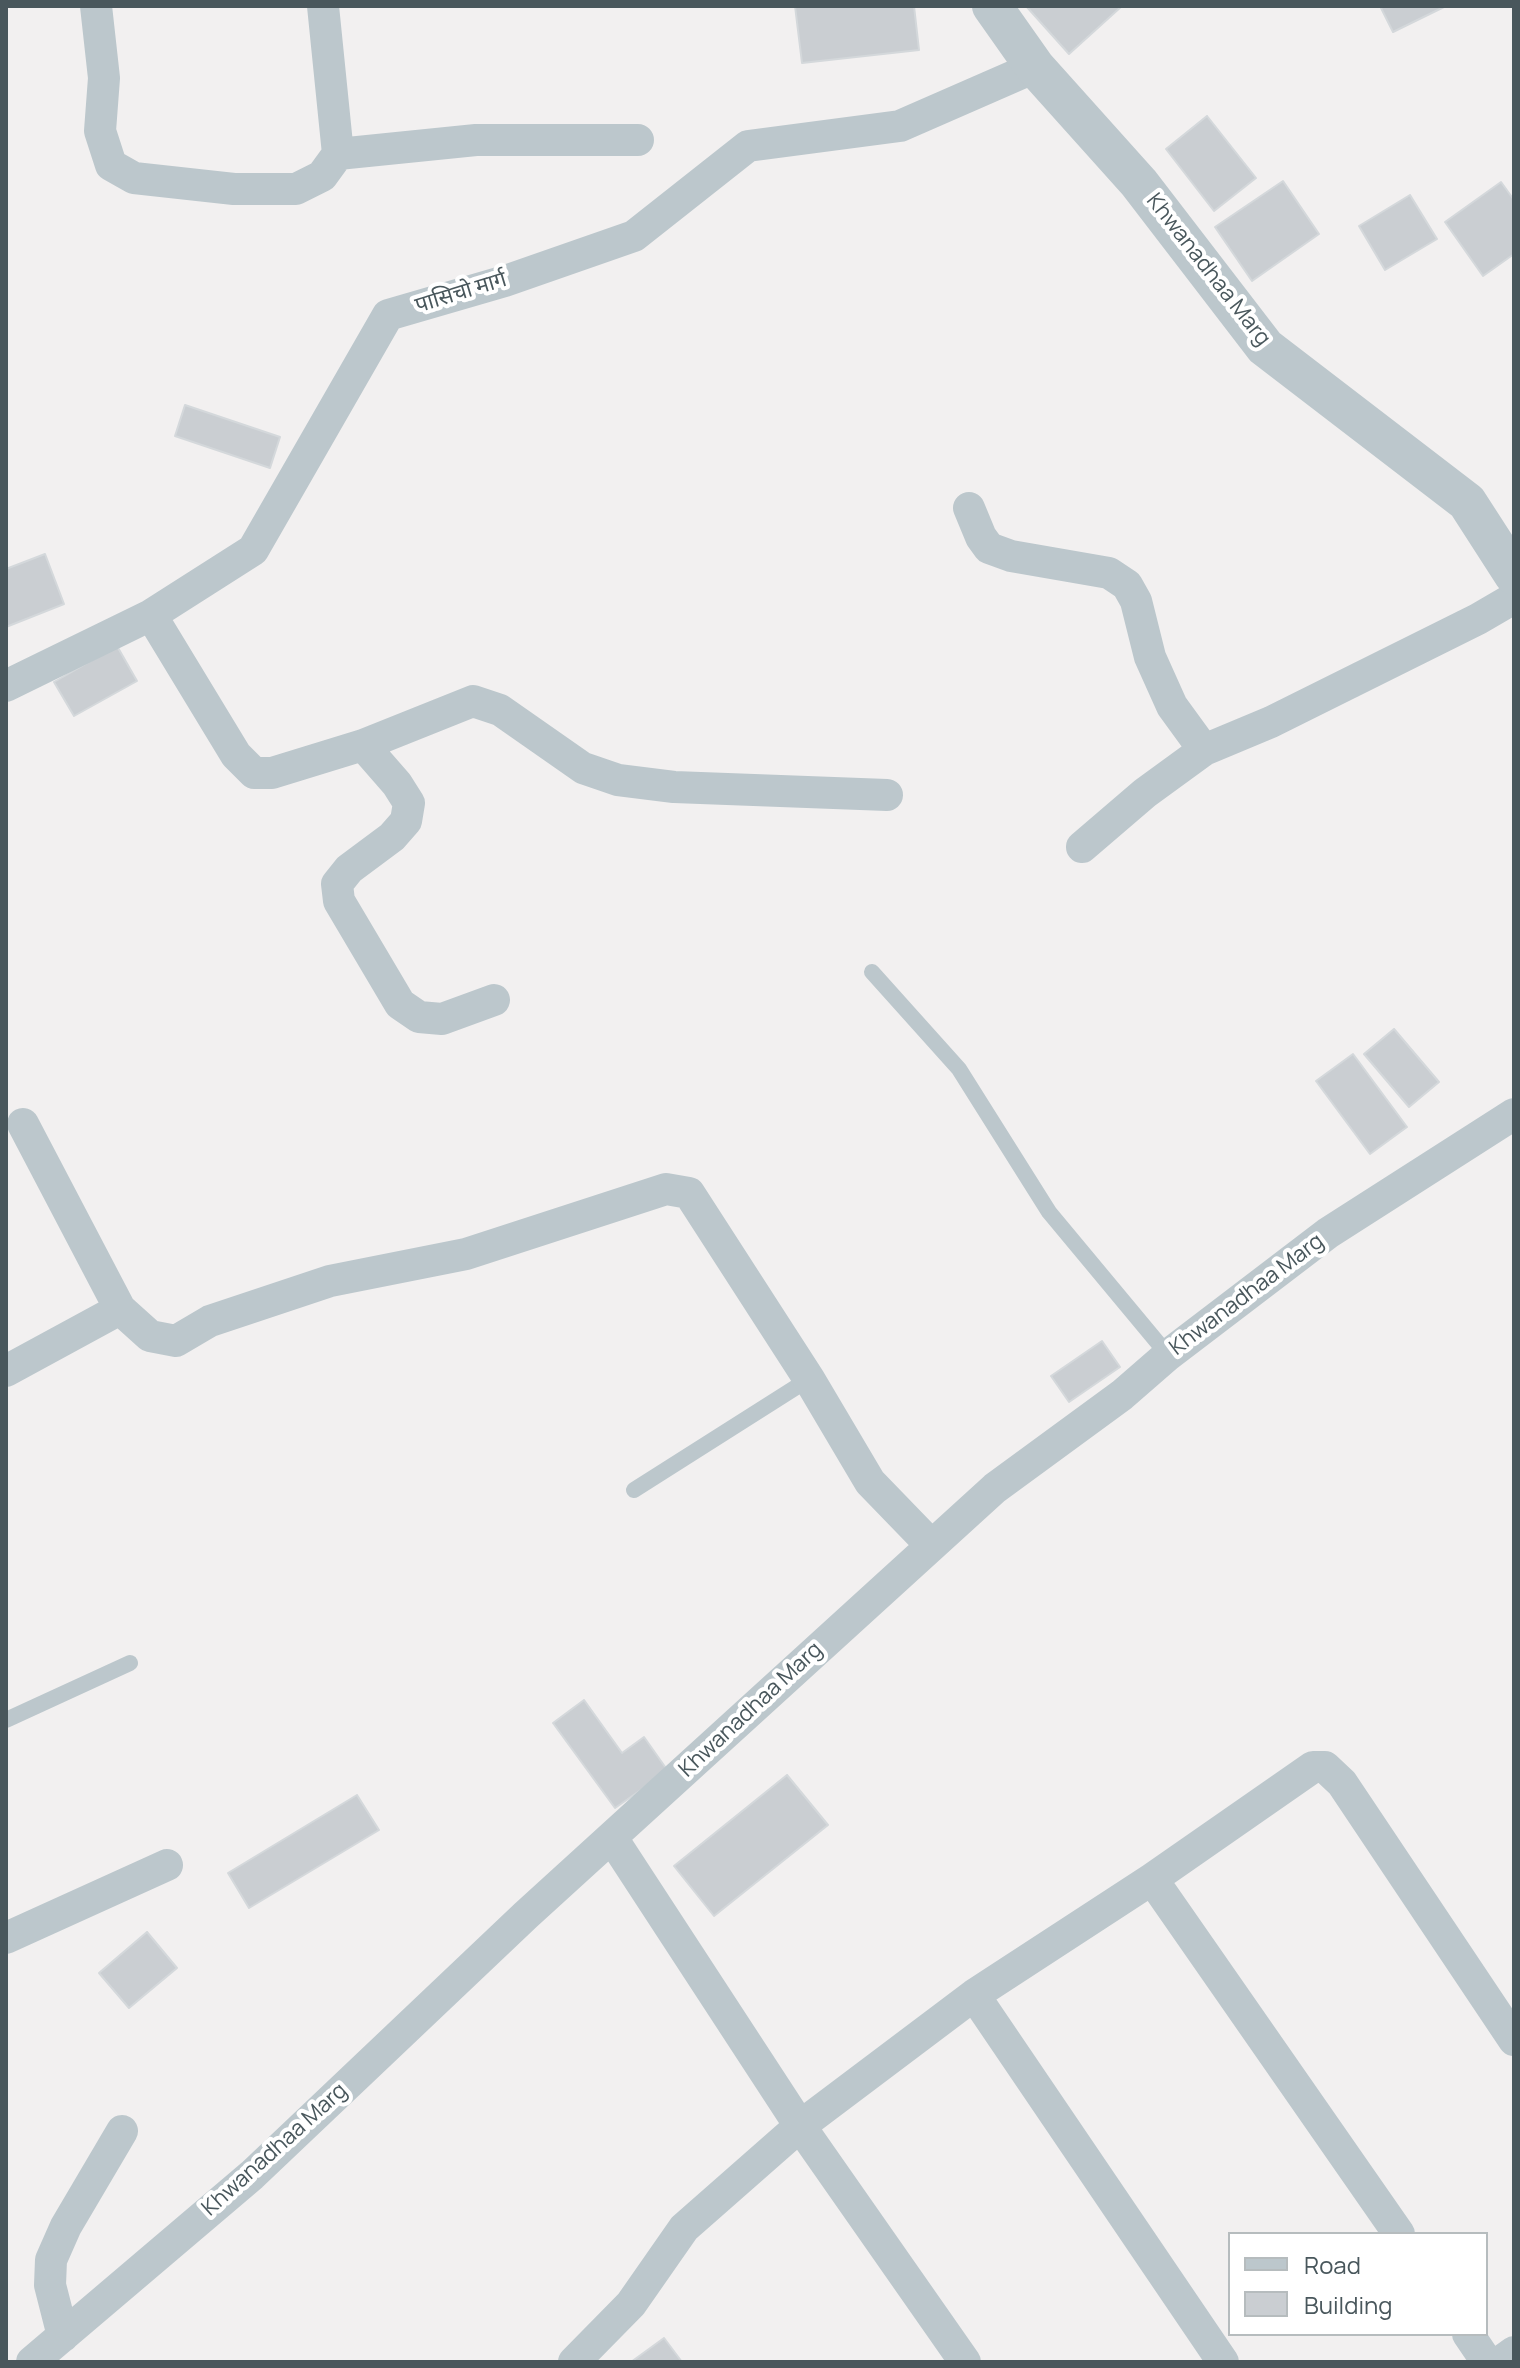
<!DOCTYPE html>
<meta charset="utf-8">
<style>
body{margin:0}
#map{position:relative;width:1520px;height:2368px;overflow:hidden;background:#f2f0f0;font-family:Manrope,sans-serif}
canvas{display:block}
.frame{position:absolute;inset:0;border:8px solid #49575c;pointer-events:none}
.legend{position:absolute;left:1228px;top:2232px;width:260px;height:104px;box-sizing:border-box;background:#fff;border:2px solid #b6bcbe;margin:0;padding:10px 14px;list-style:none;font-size:24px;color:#49575c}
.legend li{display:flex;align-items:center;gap:16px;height:40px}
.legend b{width:40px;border:2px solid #b6bcbe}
</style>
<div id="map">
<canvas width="1520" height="2368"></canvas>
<div class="frame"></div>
<ul class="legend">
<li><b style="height:10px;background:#bcc7cc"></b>Road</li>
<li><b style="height:22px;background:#caced2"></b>Building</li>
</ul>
</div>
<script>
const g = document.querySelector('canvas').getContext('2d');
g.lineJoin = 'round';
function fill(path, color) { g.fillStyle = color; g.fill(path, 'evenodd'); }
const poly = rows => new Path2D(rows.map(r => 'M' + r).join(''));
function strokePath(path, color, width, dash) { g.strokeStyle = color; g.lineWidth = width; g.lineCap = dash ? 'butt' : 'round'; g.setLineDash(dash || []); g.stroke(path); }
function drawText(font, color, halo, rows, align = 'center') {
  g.font = font + ' Manrope,"Noto Sans Devanagari",sans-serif'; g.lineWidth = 8; g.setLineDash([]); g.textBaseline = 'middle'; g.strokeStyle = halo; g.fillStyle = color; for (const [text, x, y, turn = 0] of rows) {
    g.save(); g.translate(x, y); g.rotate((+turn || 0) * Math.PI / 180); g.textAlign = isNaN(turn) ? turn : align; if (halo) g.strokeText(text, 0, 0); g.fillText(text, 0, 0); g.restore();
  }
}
const building = poly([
 [795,6,914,6,919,50,802,63,795,6],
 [1026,6,1122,6,1069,54,1026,6],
 [1380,6,1446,6,1393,32,1380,6],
 [1207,116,1256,178,1214,211,1166,149,1207,116],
 [1283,181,1319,234,1252,281,1215,227,1283,181],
 [1501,182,1514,200,1514,254,1483,276,1445,222,1501,182],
 [1410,195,1437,239,1385,270,1359,226,1410,195],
 [185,405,280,437,270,468,175,436,185,405],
 [45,554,64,604,6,627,6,569,45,554],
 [117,646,137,681,74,716,54,682,117,646],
 [1394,1029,1439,1082,1409,1107,1364,1054,1394,1029],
 [1353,1054,1407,1127,1370,1154,1316,1081,1353,1054],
 [1102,1341,1120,1367,1069,1402,1051,1376,1102,1341],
 [584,1700,622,1753,644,1737,668,1771,615,1808,553,1723,584,1700],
 [787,1775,828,1825,714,1916,674,1866,787,1775],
 [357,1795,379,1830,249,1908,228,1873,357,1795],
 [147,1932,177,1968,129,2008,99,1973,147,1932],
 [664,2338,682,2362,631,2362,664,2338]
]);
fill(building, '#caced2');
strokePath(building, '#d4d8db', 2);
strokePath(poly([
 [872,972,959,1069,1049,1212,1168,1355],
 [634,1490,809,1379],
 [6,1720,130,1663]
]), '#bcc7cc', 16);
strokePath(poly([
 [96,6,104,78,100,131,111,165,134,178,234,189,296,189,322,176,338,154,323,6],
 [338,154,476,140,638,140],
 [969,508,981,537,989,548,1011,556,1109,573,1127,585,1136,601,1150,657,1172,706,1204,750],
 [151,615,236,755,254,773,272,773,363,745,473,701,500,710,583,768,618,780,674,787,887,795],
 [6,686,151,615,253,550,388,315,505,281,634,236,748,146,900,126,1035,67],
 [363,745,397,784,409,803,406,821,392,837,349,869,337,884,339,901,400,1004,419,1017,442,1019,494,1000],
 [1082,847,1145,793,1204,750,1271,722,1478,619,1514,598],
 [23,1124,120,1309,150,1336,176,1341,210,1321,330,1281,466,1254,666,1189,689,1193,809,1379,870,1482,931,1545],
 [6,1371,120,1309],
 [612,1838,800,2126,965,2362],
 [1152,1879,1399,2234],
 [6,1938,167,1865],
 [974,1995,1223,2362],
 [1468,2334,1487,2362],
 [63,2336,50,2285,51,2260,66,2226,122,2131],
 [32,2362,252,2175,526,1915,995,1488,1122,1395,1168,1355,1328,1233,1514,1114],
 [574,2362,631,2304,684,2228,800,2126,974,1995,1152,1879,1313,1767,1325,1767,1342,1783,1514,2040],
 [1500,2362,1514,2352]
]), '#bcc7cc', 32);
strokePath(poly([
 [992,6,1035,67,1139,183,1265,347,1467,502,1514,575]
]), '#bcc7cc', 40);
drawText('22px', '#49575c', '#fff', [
 ["Khwanadhaa Marg",1208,270,52],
 ["पासिचो मार्ग",461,293,-17],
 ["Khwanadhaa Marg",1247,1295,-37],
 ["Khwanadhaa Marg",751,1710,-43],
 ["Khwanadhaa Marg",275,2150,-42]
]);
</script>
